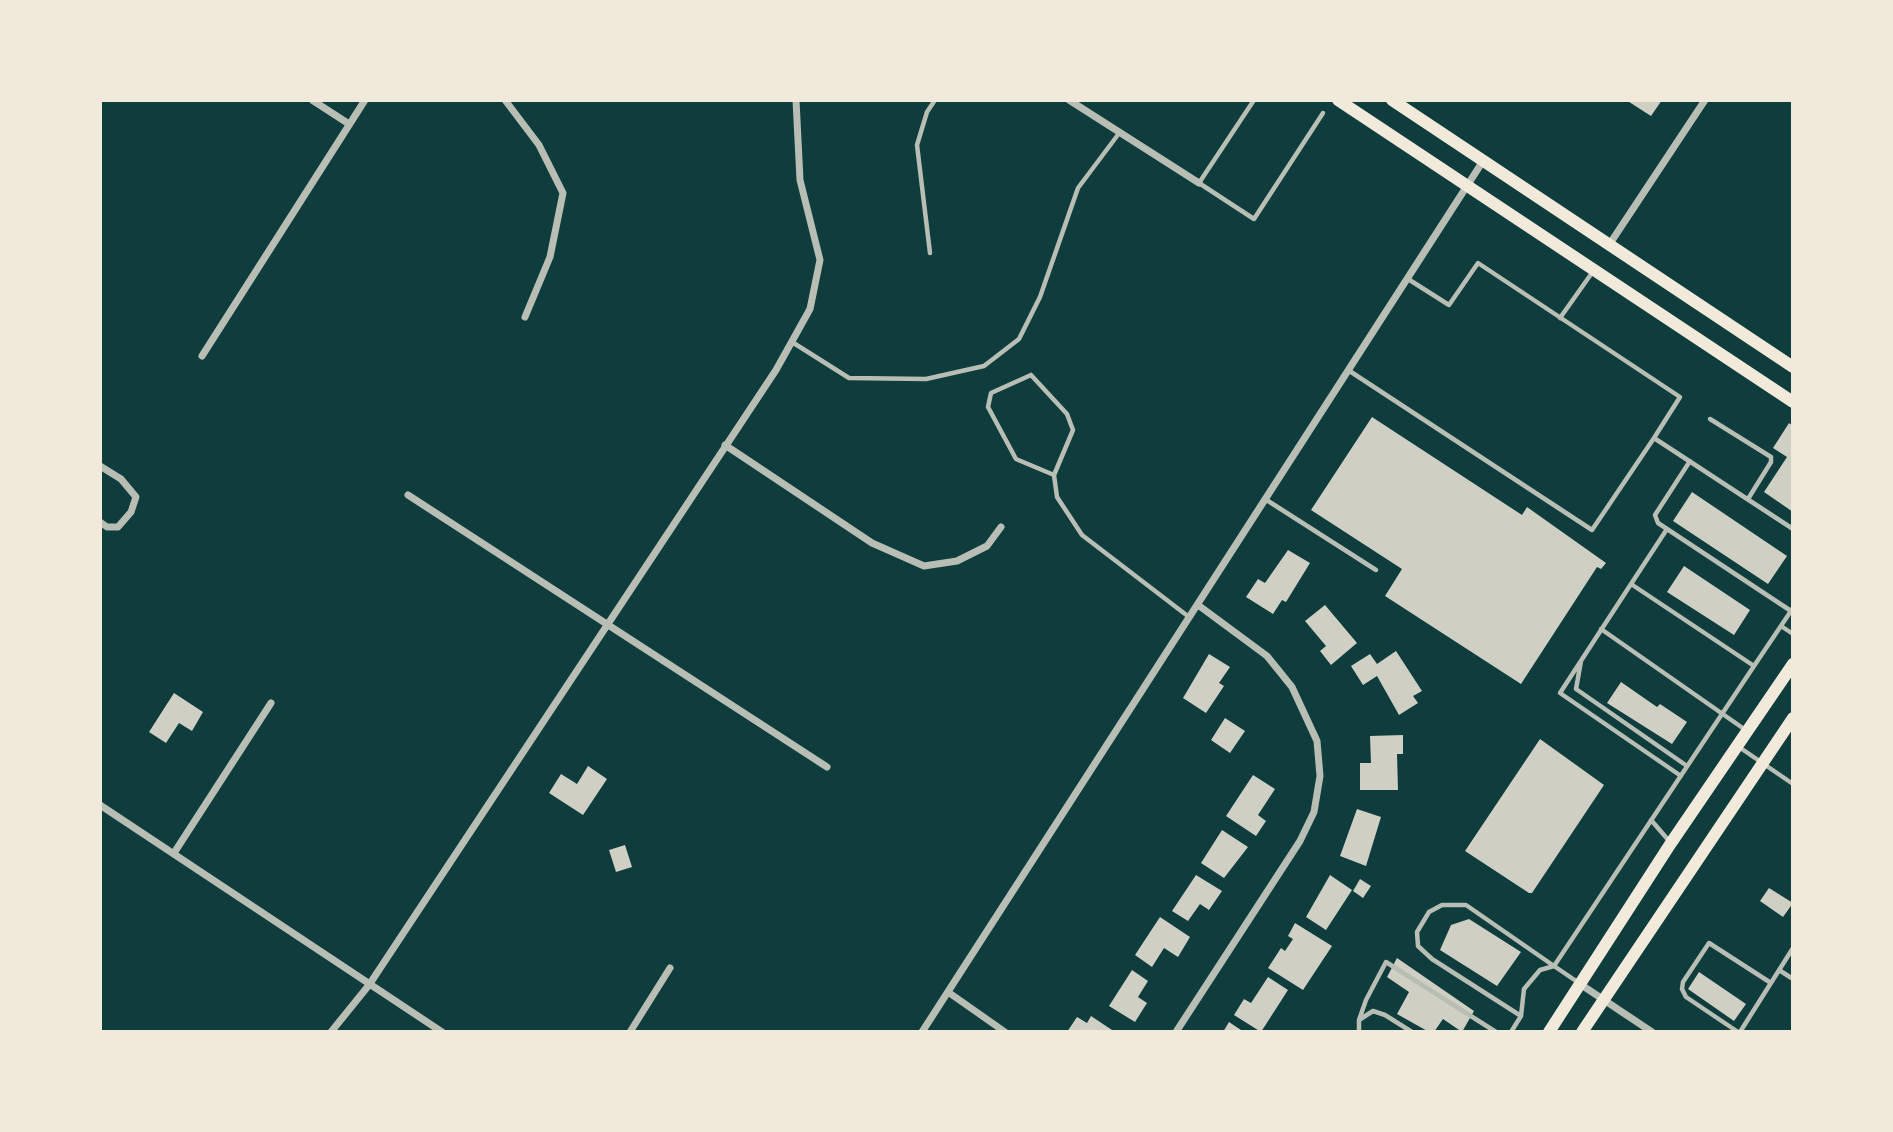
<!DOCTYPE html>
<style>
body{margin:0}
#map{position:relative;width:1893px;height:1132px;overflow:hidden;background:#0f3d3e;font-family:Rubik,sans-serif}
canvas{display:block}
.frame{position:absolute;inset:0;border:102px solid #f1e9da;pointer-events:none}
</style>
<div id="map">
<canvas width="1893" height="1132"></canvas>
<div class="frame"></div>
</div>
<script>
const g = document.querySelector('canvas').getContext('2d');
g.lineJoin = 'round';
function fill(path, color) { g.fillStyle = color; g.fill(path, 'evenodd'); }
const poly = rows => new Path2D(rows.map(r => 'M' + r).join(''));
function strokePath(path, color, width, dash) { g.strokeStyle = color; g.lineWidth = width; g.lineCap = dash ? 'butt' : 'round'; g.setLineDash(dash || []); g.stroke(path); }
fill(poly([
 [1626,100,1662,100,1651,116],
 [1372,417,1522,515,1527,507,1606,563,1601,569,1597,567,1521,684,1385,596,1402,569,1311,510],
 [1789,423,1793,426,1793,512,1764,492,1787,457,1773,448],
 [1692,492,1787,556,1768,584,1673,521],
 [1288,550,1310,563,1286,602,1282,600,1273,614,1246,597,1258,579,1265,583],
 [1684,566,1750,610,1734,635,1667,592],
 [1325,605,1357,643,1331,665,1320,651,1326,646,1305,621],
 [1396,651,1422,691,1413,696,1418,703,1399,715,1377,676,1363,685,1351,666,1370,654,1377,664],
 [1209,654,1230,667,1219,683,1224,686,1206,713,1183,698],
 [1621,682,1657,707,1660,704,1687,722,1672,744,1607,703],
 [174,693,203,712,192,731,179,723,166,743,149,732],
 [1225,718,1245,731,1230,753,1211,740],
 [1403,735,1403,754,1397,754,1398,790,1360,790,1360,763,1371,763,1370,736],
 [1540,739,1604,785,1532,893,1529,893,1465,851],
 [588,766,607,779,583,815,549,793,561,774,577,784],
 [1253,775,1275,789,1258,815,1266,821,1256,836,1226,816],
 [1357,809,1381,817,1366,866,1340,856],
 [1222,830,1248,847,1224,878,1201,863],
 [625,845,632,867,616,872,609,850],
 [1196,875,1222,891,1209,910,1200,904,1188,921,1172,911],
 [1330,875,1352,890,1326,930,1306,917],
 [1360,879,1371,886,1363,898,1353,891],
 [1769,888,1793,903,1783,917,1760,901],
 [1160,917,1190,937,1178,957,1164,948,1152,967,1135,955],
 [1469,919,1521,952,1497,986,1440,950,1451,925],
 [1295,923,1332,946,1303,990,1268,968,1281,948,1285,951,1293,939,1288,936],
 [1397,958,1474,1011,1462,1032,1443,1019,1434,1032,1429,1032,1397,1014,1409,992,1387,977],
 [1132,970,1148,981,1138,997,1147,1003,1135,1022,1109,1006],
 [1699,972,1746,1004,1734,1021,1688,989],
 [1268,977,1288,990,1261,1032,1234,1015,1244,999,1251,1003],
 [1091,1016,1115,1032,1067,1032,1077,1017,1087,1023],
 [1229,1022,1244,1032,1223,1032]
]), '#cfcfc3');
strokePath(poly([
 [1254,100,1199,183,1254,219,1323,113],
 [930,253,917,145,927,112,935,100],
 [1408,279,1449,305,1478,263,1680,397,1654,438,1793,529],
 [1560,318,1594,270],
 [792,342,849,378,926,379,984,366,1019,339,1040,297,1078,188,1120,132],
 [1348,370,1592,530,1654,438],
 [1031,375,1067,414,1073,430,1054,475,1016,459,988,407,991,393,1031,375],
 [1710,419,1771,457,1771,462,1748,499],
 [1690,461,1655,515,1658,523,1791,611],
 [1054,475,1057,497,1082,535,1189,617],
 [1265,499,1376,570],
 [1631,584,1667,529],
 [1781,626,1793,634],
 [1601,629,1747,731],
 [1581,661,1576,689,1687,766],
 [1754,666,1793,608],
 [1739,747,1793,784],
 [1651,820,1670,842],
 [1779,970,1793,979],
 [1521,1016,1432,959,1418,946,1417,932,1429,912,1442,905,1466,905,1554,966,1754,666,1631,584,1560,693,1681,776],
 [1359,1020,1373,1011,1385,1015,1412,1032],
 [1359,1032,1359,1020,1366,1000,1386,962,1496,1032],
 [1511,1032,1521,1016,1524,989,1540,970,1554,966,1579,983],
 [1738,1032,1686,997,1682,989,1683,982,1709,943,1771,983],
 [1740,1032,1793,948]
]), '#b8beb3', 4.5);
strokePath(poly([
 [312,100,349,124],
 [505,100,539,145,563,193,550,257,525,317],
 [1069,100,1199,183],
 [1609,245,1705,100],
 [202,356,365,100],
 [725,445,872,543,924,566,957,561,987,546,1001,527],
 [100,466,121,479,136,497,131,512,118,527,107,527,100,522],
 [408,495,827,767],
 [100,805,442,1032],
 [174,853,271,703],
 [1580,984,1652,1032],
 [948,992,1005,1032],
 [331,1032,369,985,776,370,810,309,820,260,800,180,796,100],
 [630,1032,670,968],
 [922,1032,1483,161],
 [1176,1032,1300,841,1314,812,1320,776,1317,741,1292,687,1267,656,1198,605]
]), '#b8beb3', 7);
strokePath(poly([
 [1338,100,1793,402],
 [1392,100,1793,367],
 [1549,1032,1671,843,1793,664],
 [1582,1032,1793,718]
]), '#f1e9da', 12);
</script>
